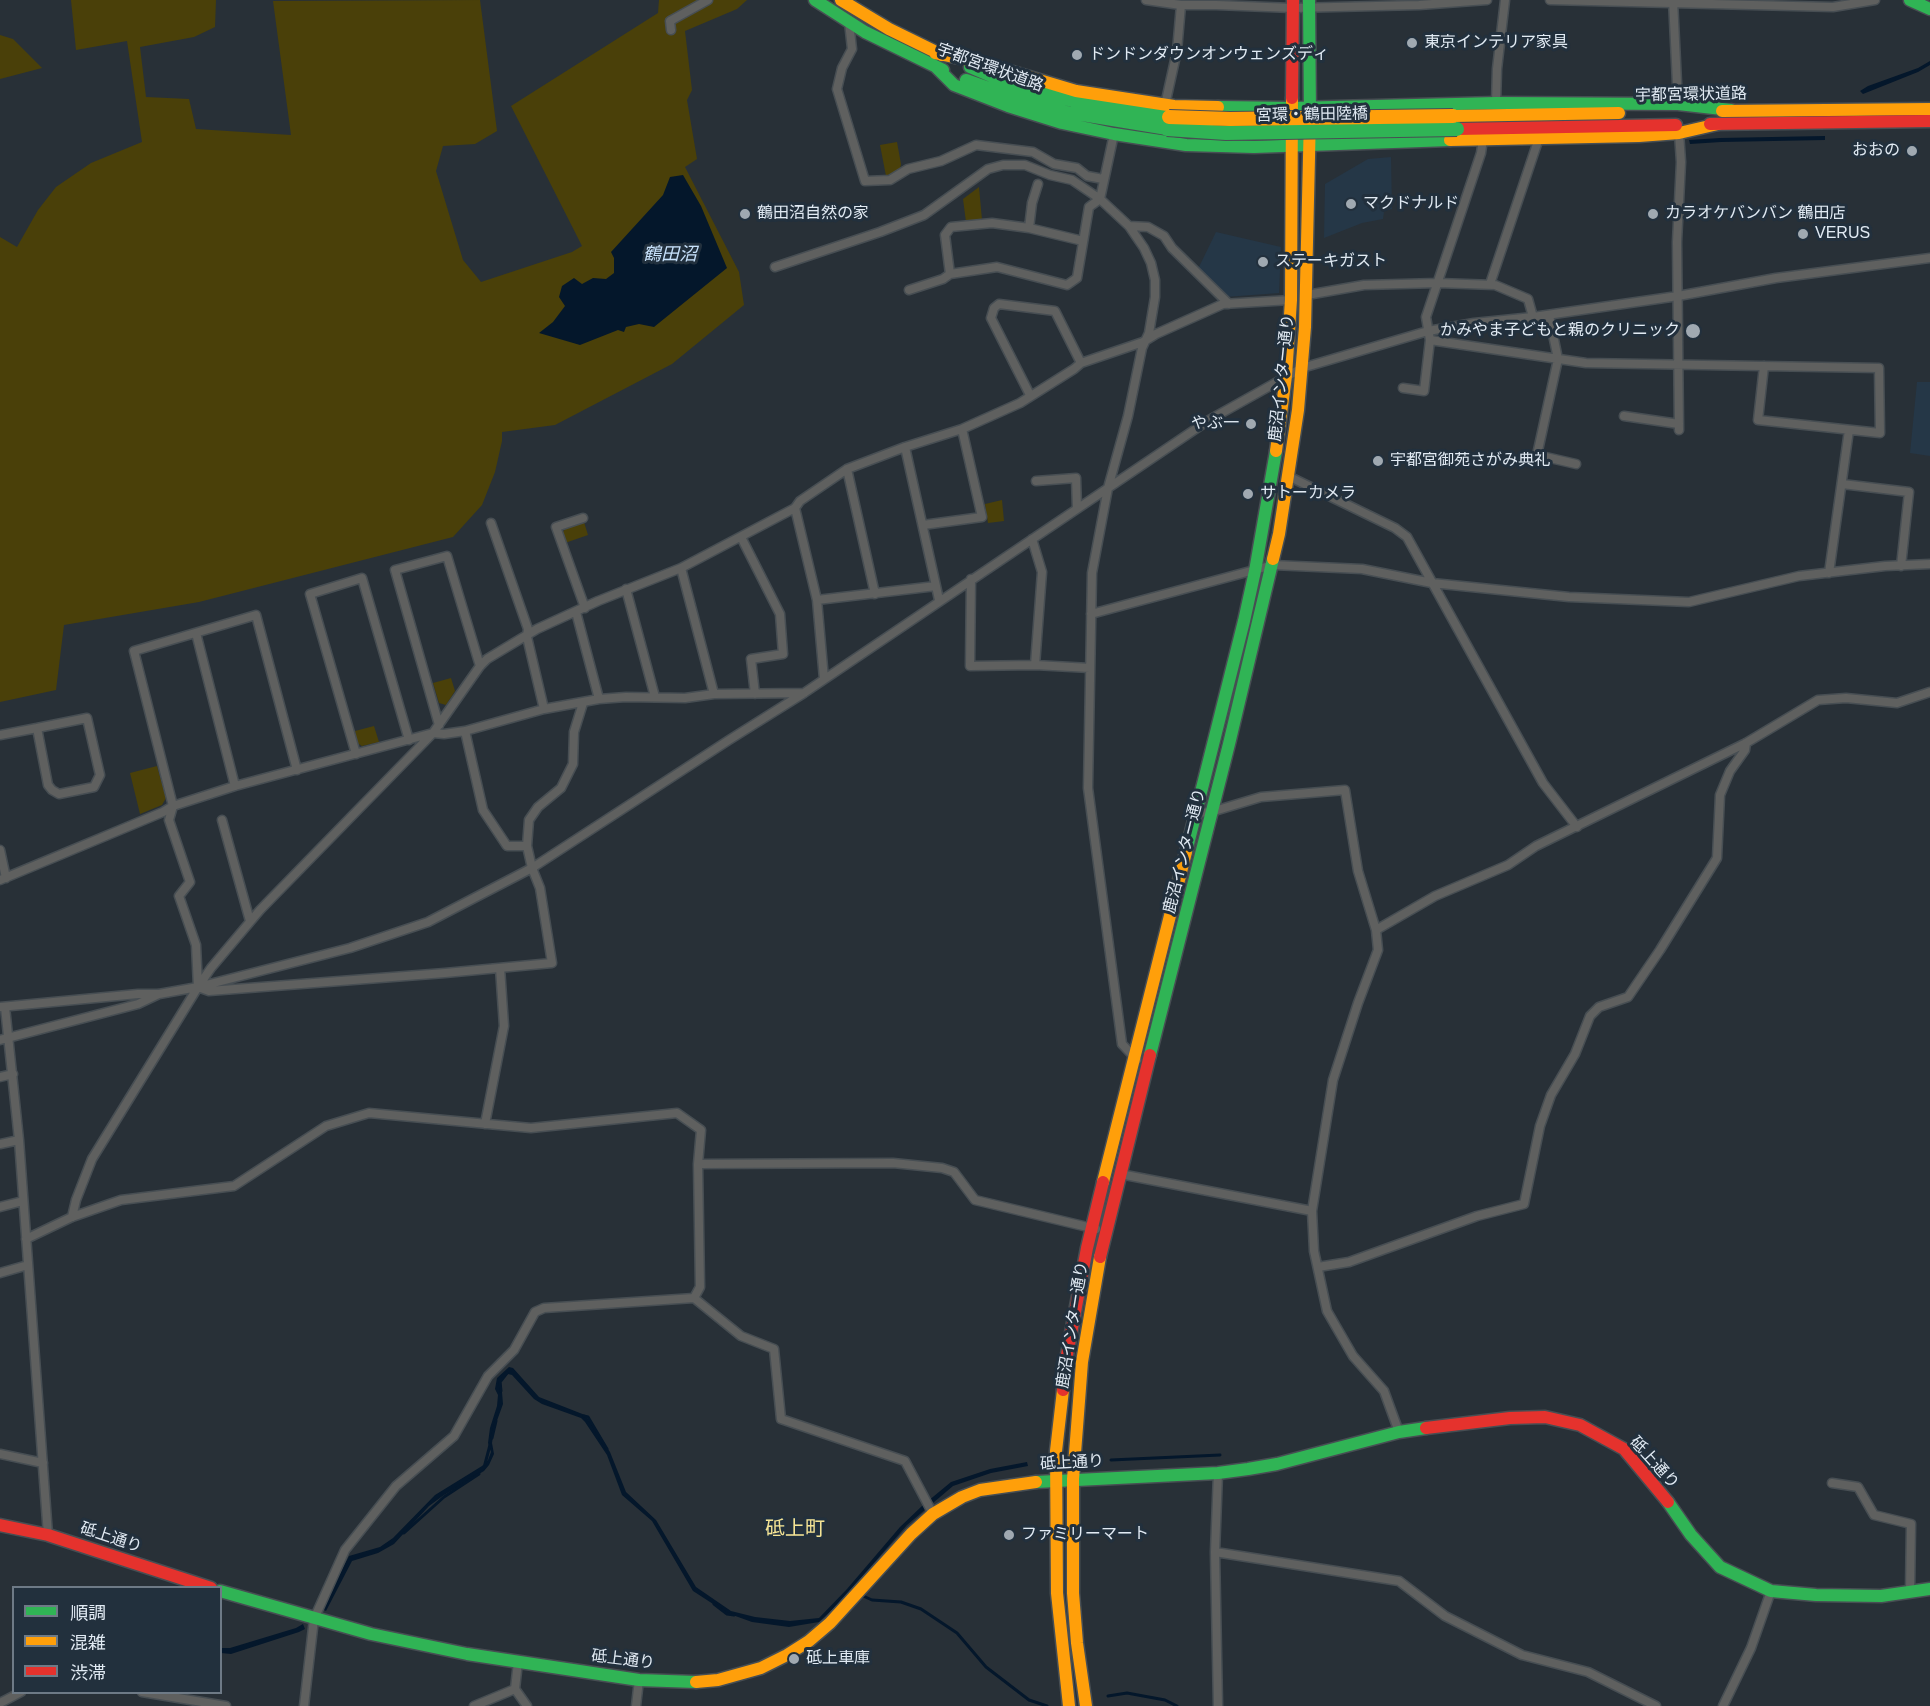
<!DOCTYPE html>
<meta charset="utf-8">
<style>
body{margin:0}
#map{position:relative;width:1930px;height:1706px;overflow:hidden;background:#283037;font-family:Helvetica,"Noto Sans JP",sans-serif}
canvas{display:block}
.legend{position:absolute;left:12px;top:1586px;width:210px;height:108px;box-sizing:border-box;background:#22303d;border:2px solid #6e7a86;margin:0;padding:8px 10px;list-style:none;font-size:18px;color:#e1eaf3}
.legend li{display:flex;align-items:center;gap:12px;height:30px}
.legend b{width:30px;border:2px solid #6e7a86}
</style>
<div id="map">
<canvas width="1930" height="1706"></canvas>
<ul class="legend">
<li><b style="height:8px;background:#30b455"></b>順調</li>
<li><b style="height:8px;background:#ff9f0a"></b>混雑</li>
<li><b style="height:8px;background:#e5322d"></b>渋滞</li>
</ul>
</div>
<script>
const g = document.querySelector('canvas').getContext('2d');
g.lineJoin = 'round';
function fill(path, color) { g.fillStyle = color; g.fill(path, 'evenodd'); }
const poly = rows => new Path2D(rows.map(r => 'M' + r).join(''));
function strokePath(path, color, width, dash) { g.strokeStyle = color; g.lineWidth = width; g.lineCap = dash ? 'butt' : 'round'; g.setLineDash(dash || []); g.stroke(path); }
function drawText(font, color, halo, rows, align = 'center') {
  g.font = font + ' Helvetica,"Noto Sans JP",sans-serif'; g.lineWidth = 6; g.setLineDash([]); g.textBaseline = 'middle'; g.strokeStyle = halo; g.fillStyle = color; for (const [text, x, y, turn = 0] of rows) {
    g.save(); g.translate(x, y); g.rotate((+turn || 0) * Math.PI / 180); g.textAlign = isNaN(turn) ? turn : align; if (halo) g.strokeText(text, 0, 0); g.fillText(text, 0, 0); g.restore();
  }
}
fill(poly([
 [1391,157,1392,209,1384,211,1383,219,1362,223,1324,238,1325,184,1368,159],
 [1216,232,1281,247,1279,293,1225,297,1198,269],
 [1917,382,1930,382,1930,456,1910,453]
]), '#253747');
fill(poly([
 [71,0,216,0,215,27,194,37,140,47,146,97,189,99,196,129,291,135,273,1,480,0,497,131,475,144,443,146,436,171,463,260,481,282,572,252,582,246,511,106,658,13,659,0,747,0,737,9,685,31,692,90,687,100,697,159,685,167,739,272,744,305,672,364,555,425,502,432,502,441,495,472,482,505,453,537,199,602,64,625,56,690,0,702,0,237,17,247,38,210,56,187,91,163,142,142,127,41,76,50],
 [0,35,13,39,42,68,0,79],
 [897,142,901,164,900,169,886,176,880,145],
 [979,187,982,220,966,222,963,199],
 [1002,500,1004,521,988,523,985,504],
 [584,522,588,535,565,543,562,533,566,528],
 [451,678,455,691,446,705,439,703,433,683],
 [374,726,379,742,362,746,357,743,355,731],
 [157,766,166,798,162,805,140,814,130,773]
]), '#4a4009');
fill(poly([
 [1930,61,1930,65,1918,72,1863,94,1860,91,1868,86,1918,68],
 [1825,136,1825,140,1721,142,1690,144,1689,140,1720,138],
 [683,175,701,206,727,268,654,327,639,324,626,327,624,332,618,330,580,345,539,333,553,322,565,306,559,297,562,286,574,278,582,284,593,278,606,279,614,273,614,258,611,252,663,195,670,177],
 [509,1367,513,1368,539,1397,585,1415,610,1452,626,1492,656,1520,696,1587,731,1611,755,1617,790,1621,819,1618,847,1589,900,1527,922,1506,951,1482,990,1469,1027,1462,1028,1466,991,1473,953,1486,907,1525,839,1603,819,1622,789,1627,752,1622,727,1613,693,1591,652,1521,622,1495,607,1455,585,1422,581,1418,542,1404,534,1399,512,1375,508,1374,501,1380,503,1404,494,1429,492,1443,494,1454,489,1465,484,1471,444,1495,429,1506,394,1544,378,1553,352,1561,326,1611,322,1609,349,1556,380,1547,393,1538,435,1495,482,1466,488,1460,491,1452,488,1443,490,1428,497,1406,498,1395,495,1389,497,1378],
 [303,1624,305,1629,299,1632,231,1654,221,1653,221,1648,230,1648,296,1628]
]), '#04172b');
strokePath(poly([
 [501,1391,500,1382,507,1373],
 [584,1416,588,1417,607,1449],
 [492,1438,496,1421],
 [1111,1460,1220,1455],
 [485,1464,490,1445],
 [404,1533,444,1497,479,1474],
 [861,1595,872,1600,901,1602,921,1609,957,1633,986,1667,1029,1700,1047,1706],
 [714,1604,727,1614,734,1615],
 [1108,1696,1127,1693,1165,1700,1177,1706]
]), '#04172b', 3);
const street = poly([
 [1146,0,1181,5,1216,5,1293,8,1419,5,1487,0],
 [1550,0,1833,7,1875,0],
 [1673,0,1678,104],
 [849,22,852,49,842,68,837,89,865,181,890,180,908,169,941,161,976,145,1033,152,1054,164,1077,168,1087,176,1103,179],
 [671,30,670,21,708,0],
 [1496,103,1497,69,1505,0],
 [1165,105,1177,51,1181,5],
 [1679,133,1681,162,1677,242,1679,430],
 [1114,134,1100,199,1129,226,1144,248,1151,263,1155,280,1155,297,1149,333,1142,348,1128,416,1108,488,1092,573,1088,788,1122,1044,1137,1060],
 [1129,226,1148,227,1164,236,1172,248,1229,304],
 [1029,228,1032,203,1038,184],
 [775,267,880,232,924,215,988,169,1003,165,1025,165,1050,175,1072,180,1100,199,1089,207,1077,278,1067,285,997,267,950,274,943,279,909,290],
 [950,274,945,235,951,227,992,223,1029,228,1083,241],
 [1490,284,1539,138],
 [1307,295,1364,285,1438,283,1495,285,1528,299,1533,317],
 [1549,315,1558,359,1537,455,1576,464],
 [1430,340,1586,363,1879,368,1880,433,1758,420,1764,366],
 [1403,388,1424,391,1430,340,1426,317,1481,153,1483,139],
 [1030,395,991,318,994,308,999,304,1055,311,1081,363],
 [1624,416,1679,424],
 [905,447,936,586],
 [847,469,875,594],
 [1288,476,1395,528,1407,537,1543,783,1577,827],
 [1036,481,1076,478,1077,508],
 [1842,484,1909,492,1901,566],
 [795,508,817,600,936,586,939,600],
 [583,518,556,527,585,608],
 [491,523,528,629,527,637,544,709],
 [923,525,982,517,962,429],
 [741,537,780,614,783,654,751,659,755,694],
 [681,568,795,508,800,501,847,469,905,447,962,429,1020,403,1074,369,1081,363,1143,342,1156,334,1223,304,1291,300],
 [1829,573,1849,430],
 [971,579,970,666,1035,665,1042,572,1032,539],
 [626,589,655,697],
 [817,600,824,679],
 [576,612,599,699],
 [1091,614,1273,565,1362,569,1432,583,1569,597,1689,602,1799,576,1885,566,1930,564],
 [196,633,235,786],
 [1035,665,1090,668],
 [439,725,395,570,447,556,480,666],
 [0,735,37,728,87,718,100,775,94,787,59,794,52,790,48,785,37,728],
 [356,754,310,594,362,578,409,740],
 [1196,813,1211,812,1261,797,1345,790,1358,871,1376,930],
 [222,820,250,921],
 [527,846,529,820,538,807,561,788,573,764,574,732,583,703],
 [0,850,6,878],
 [0,880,163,812,173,806,134,651,256,615,297,770],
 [198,987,196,945,179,896,190,882,169,820,173,806,235,786,433,733,444,734,465,731,544,709,599,699,626,697,685,698,714,694,804,693],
 [198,987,209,991,445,973,552,963,540,888,532,868,527,846,507,846,483,810,465,731],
 [0,1007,138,994,158,994],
 [5,1007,19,1140,48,1535],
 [0,1040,138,1004,159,994,198,987,350,948,428,922,532,868,729,740,804,693,1209,420,1302,368,1428,331,1474,323,1533,317,1678,296,1776,278,1930,258],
 [0,1077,13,1074],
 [485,1124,504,1026,500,968],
 [0,1144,19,1140],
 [698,1164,893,1163,942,1168,954,1172,975,1200,1096,1229],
 [1120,1174,1312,1211,1333,1080,1358,1003,1378,950,1376,930,1435,896,1508,865,1536,846,1746,743,1818,700,1846,698,1897,703,1930,692],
 [0,1207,23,1201],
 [1312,1211,1314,1251,1327,1311,1353,1356,1384,1391,1399,1432],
 [72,1217,76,1200,92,1159,198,987,211,968,260,910,433,733,480,666,487,659,537,629,598,601,681,568,714,694],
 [26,1239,72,1217,121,1200,234,1186,326,1126,369,1113,531,1128,677,1113,701,1130,698,1164,700,1287,694,1298],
 [1318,1267,1349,1262,1477,1216,1524,1204,1540,1126,1551,1095,1575,1054,1590,1016,1599,1007,1628,997,1660,950,1717,858,1720,795,1730,771,1745,750,1746,743],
 [0,1273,28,1265],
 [0,1454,43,1463],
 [1832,1483,1858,1487,1874,1515,1911,1524,1910,1592],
 [1215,1552,1399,1581,1445,1616,1522,1655,1588,1672,1656,1706],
 [515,1689,527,1706],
 [142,1692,226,1706],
 [0,1703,21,1692],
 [304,1706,314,1619,345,1550,396,1486,454,1436,488,1376,514,1350,535,1312,544,1308,694,1298,741,1336,774,1349,781,1419,905,1461,933,1514],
 [474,1706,515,1689,518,1662],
 [636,1706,639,1680],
 [1218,1706,1215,1552,1218,1473],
 [1723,1706,1751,1648,1771,1591]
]);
const fast = poly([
 [815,0,865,32,943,70],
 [1309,0,1310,115],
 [1910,0,1930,9],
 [936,67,954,85,1008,106,1062,123,1114,134,1186,145,1254,147,1450,140],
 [970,67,1012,85,1072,101,1169,117],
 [966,80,1011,96,1070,113,1167,129],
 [1218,107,1293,108,1496,103,1678,104,1731,110],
 [1186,852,1244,621,1255,571,1276,451],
 [1150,1055,1229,744,1273,559],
 [1036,1482,1218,1473,1248,1469,1277,1464,1399,1432,1426,1428],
 [1668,1502,1691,1535,1720,1567,1771,1591,1816,1595,1881,1596,1930,1589],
 [220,1591,371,1634,467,1654,639,1680,696,1682]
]);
const slow = poly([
 [841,0,889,29,942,55],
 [935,53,979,62,1076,91,1174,106,1218,107],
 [1722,111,1930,109],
 [1453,116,1619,113],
 [1450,140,1639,136,1679,133,1718,124],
 [1276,451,1286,376,1291,300,1292,98],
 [1273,559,1279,534,1298,410,1305,327,1310,115],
 [1103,1182,1186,852],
 [1063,1390,1056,1451,1057,1593,1069,1706],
 [696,1682,718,1680,761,1668,787,1655,809,1641,830,1623,911,1534,933,1514,962,1497,980,1490,1036,1482],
 [1086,1706,1077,1643,1073,1593,1073,1479,1082,1362,1100,1257]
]);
const jam = poly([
 [1292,98,1293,0],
 [1710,124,1930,121],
 [1457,129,1676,125],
 [1100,1257,1150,1055],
 [1063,1390,1066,1360,1087,1248,1103,1182],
 [1426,1428,1510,1418,1545,1417,1580,1425,1624,1449,1668,1502],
 [0,1525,48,1535,211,1588]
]);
strokePath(street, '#474e53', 11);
strokePath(fast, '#474e53', 15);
strokePath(slow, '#474e53', 15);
strokePath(jam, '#474e53', 15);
strokePath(street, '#5f605f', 8);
strokePath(fast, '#30b455', 12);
strokePath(slow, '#ff9f0a', 12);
strokePath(jam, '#e5322d', 12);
const fastBridge = poly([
 [1167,129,1226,133,1457,129]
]);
const slowBridge = poly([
 [1169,117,1230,119,1453,116]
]);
strokePath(fastBridge, '#474e53', 16, []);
strokePath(slowBridge, '#474e53', 16, []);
strokePath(fastBridge, '#30b455', 14);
strokePath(slowBridge, '#ff9f0a', 14);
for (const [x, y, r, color] of [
 [1412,43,6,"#a0a9b1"],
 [1077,55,6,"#a0a9b1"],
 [1912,151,6,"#a0a9b1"],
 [1351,204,6,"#a0a9b1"],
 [745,214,6,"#a0a9b1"],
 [1653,214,6,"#a0a9b1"],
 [1803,234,6,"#a0a9b1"],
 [1263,262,6,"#a0a9b1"],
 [1693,331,8,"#a0a9b1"],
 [1251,424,6,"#a0a9b1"],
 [1378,461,6,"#a0a9b1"],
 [1248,494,6,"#a0a9b1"],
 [1009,1535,6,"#a0a9b1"],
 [794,1659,6,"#a0a9b1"]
]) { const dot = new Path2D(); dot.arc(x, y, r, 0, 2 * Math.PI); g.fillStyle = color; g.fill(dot); strokePath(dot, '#22303d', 2); }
drawText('16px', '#e1eaf3', '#22303d', [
 ["東京インテリア家具",1424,43],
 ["ドンドンダウンオンウェンズディ",1089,55],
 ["おおの",1900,151,"right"],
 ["マクドナルド",1363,204],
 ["鶴田沼自然の家",757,214],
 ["カラオケバンバン 鶴田店",1665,214],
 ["VERUS",1815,234],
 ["ステーキガスト",1275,262],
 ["かみやま子どもと親のクリニック",1680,331,"right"],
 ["やぶ一",1239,424,"right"],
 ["宇都宮御苑さがみ典礼",1390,461],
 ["サトーカメラ",1260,494],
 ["ファミリーマート",1021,1535],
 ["砥上車庫",806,1659]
], 'left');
drawText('16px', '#e1eaf3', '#22303d', [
 ["宇都宮環状道路",990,68,20],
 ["宇都宮環状道路",1691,95,-1],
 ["宮環・鶴田陸橋",1312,115,-1],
 ["鹿沼インター通り",1282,378,-84],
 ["鹿沼インター通り",1185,851,-76],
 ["鹿沼インター通り",1073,1325,-81],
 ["砥上通り",1072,1463,-3],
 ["砥上通り",1654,1463,48],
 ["砥上通り",111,1538,18],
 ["砥上通り",623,1660,7]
]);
drawText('italic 18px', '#c7e1fb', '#22303d', [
 ["鶴田沼",670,255]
]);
drawText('20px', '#f5e495', '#22303d', [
 ["砥上町",795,1529]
]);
</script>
